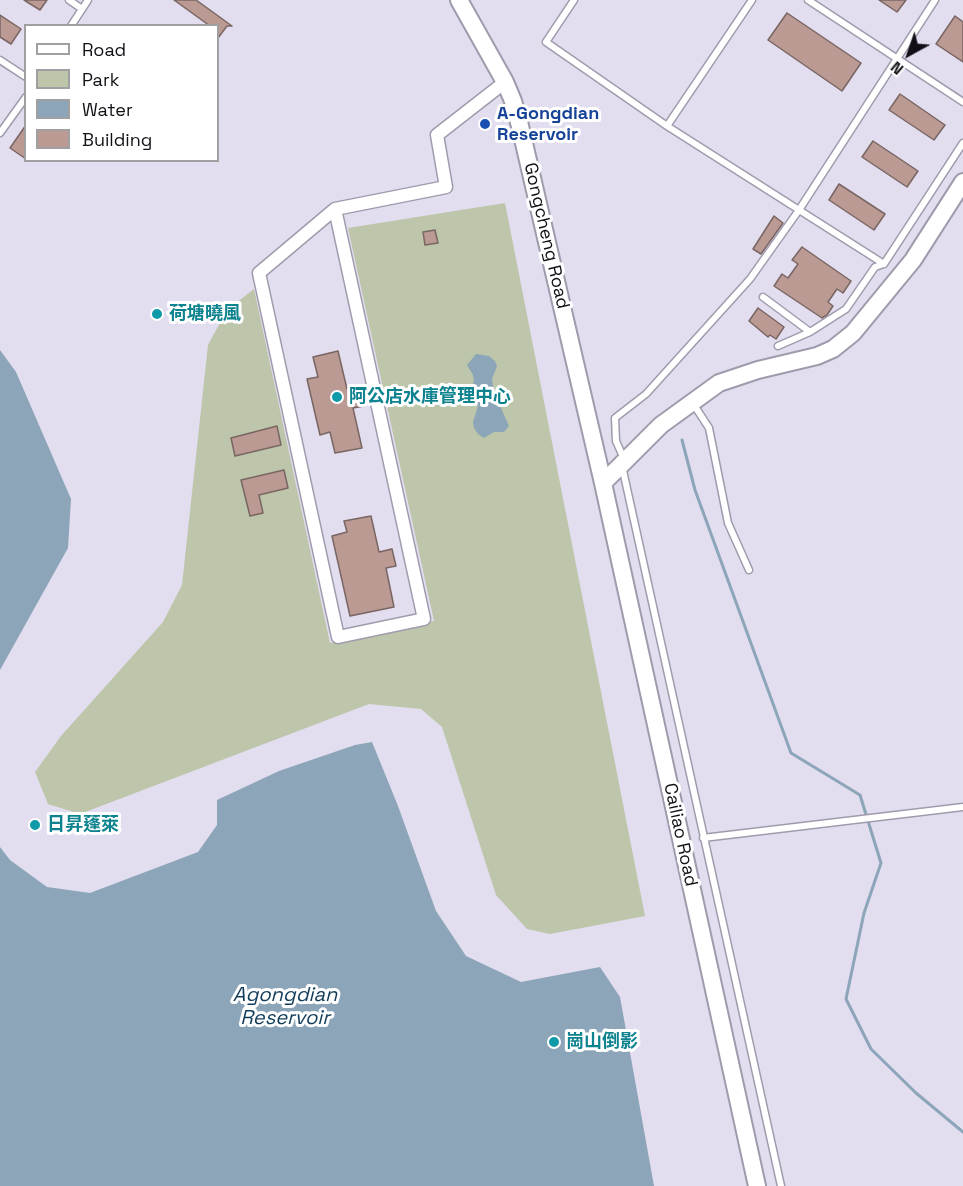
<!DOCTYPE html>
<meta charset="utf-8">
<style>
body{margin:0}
#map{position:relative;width:963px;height:1186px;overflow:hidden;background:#e2ddef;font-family:"Space Grotesk",sans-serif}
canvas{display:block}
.legend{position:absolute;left:24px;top:24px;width:195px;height:138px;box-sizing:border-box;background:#fff;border:2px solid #a09fa2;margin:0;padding:8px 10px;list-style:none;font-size:18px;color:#121016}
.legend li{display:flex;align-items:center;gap:12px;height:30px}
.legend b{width:30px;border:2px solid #a09fa2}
.north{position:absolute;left:879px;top:24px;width:60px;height:60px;-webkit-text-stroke:4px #fff;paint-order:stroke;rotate:220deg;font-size:16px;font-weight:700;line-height:24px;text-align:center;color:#121016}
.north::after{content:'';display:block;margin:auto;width:21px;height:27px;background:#121016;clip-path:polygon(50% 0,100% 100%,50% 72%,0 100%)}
</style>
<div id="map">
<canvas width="963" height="1186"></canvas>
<ul class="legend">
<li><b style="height:8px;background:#fff"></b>Road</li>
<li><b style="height:16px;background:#bdc6aa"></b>Park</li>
<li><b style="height:16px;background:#8ca5b9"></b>Water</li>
<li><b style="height:16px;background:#bb9a94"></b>Building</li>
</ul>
<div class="north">N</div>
</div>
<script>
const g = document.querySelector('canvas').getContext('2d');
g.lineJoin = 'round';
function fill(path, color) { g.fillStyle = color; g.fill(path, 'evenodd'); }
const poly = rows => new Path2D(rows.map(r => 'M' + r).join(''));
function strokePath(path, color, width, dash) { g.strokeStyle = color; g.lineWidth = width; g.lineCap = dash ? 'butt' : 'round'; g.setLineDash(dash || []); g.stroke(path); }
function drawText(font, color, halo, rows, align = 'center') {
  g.font = font + ' "Space Grotesk","Noto Sans TC",sans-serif'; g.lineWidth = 6; g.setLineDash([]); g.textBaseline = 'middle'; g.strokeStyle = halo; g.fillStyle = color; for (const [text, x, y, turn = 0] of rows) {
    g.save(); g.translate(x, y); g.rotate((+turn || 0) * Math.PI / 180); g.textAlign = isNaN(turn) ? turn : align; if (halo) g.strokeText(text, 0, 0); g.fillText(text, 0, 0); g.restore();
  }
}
fill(poly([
 [505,203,645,916,550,934,527,929,496,895,442,727,421,709,369,704,80,814,48,804,35,772,61,736,163,622,182,585,208,345,227,310,254,289,330,643,434,621,348,228]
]), '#bdc6aa');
fill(poly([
 [0,350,16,372,71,499,68,548,0,670],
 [476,354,489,356,495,361,497,366,492,379,494,392,509,426,504,432,494,432,484,438,478,434,474,428,473,422,478,406,470,392,474,381,473,375,467,365],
 [372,742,398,806,436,911,466,956,521,982,600,967,620,997,654,1186,0,1186,0,847,10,860,47,887,90,893,198,852,217,825,217,800,279,771,355,745]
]), '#8ca5b9');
strokePath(poly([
 [682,440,695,490,791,753,860,795,881,863,864,913,846,999,871,1049,916,1093,963,1132]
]), '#8ca5b9', 3);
const building = poly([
 [24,0,47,0,40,10,24,0],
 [174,0,196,0,232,26,227,26,218,38,218,26,210,26,174,0],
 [879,0,906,0,897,12,879,0],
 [787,13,861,63,842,91,768,40,787,13],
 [0,15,21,29,11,44,0,37,0,15],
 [955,16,963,22,963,62,936,44,955,16],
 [900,94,945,125,934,140,889,110,900,94],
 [26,125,26,159,10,148,26,125],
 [873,141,918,171,907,187,862,157,873,141],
 [839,184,885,214,874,230,829,200,839,184],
 [774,216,783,223,761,254,753,249,774,216],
 [435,230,438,243,425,245,423,232,435,230],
 [802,247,851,281,843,293,837,289,828,302,833,306,827,315,822,318,774,286,782,274,788,278,798,264,792,260,802,247],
 [758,308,784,327,776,339,770,335,768,337,749,321,758,308],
 [338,351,347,389,359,386,364,406,353,408,362,448,335,453,330,432,320,435,307,379,318,377,313,357,338,351],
 [277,426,281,445,235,456,231,438,277,426],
 [284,470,288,488,259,495,263,513,250,516,241,480,284,470],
 [371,516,379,552,392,549,396,566,386,568,394,607,350,616,332,536,347,532,344,521,371,516]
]);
fill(building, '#bb9a94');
strokePath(building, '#796663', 1.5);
const service = poly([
 [69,0,82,9],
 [574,0,546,42,667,126,884,264,963,143],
 [808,0,963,102],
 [71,26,88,0],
 [0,60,26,77],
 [667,126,752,0],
 [0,133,26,97],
 [763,297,810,332],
 [778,346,810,332,846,309,875,267,884,264],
 [694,405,709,428,728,523,749,570],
 [624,459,616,441,615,418,646,394,750,279,799,210,935,0],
 [622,466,781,1186],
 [703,838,963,807]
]);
const minor = poly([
 [335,209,424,619,338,637,259,273,335,209,446,187,437,135,505,82]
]);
const tertiary = poly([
 [459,0,505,82,513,101,520,126,603,483,757,1186],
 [603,483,661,425,719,383,758,370,817,356,833,349,853,333,913,260,963,182]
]);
strokePath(service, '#a09bac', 9);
strokePath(minor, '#a09bac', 15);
strokePath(tertiary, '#a09bac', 20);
strokePath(service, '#fff', 6);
strokePath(minor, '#fff', 12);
strokePath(tertiary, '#fff', 16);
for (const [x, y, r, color] of [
 [485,124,6,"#1a4fb4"],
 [157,314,6,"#0f9aa8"],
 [337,397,6,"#0f9aa8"],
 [35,825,6,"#0f9aa8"],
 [554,1042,6,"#0f9aa8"]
]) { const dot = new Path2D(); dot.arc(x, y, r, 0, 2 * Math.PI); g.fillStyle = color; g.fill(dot); strokePath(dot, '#fff', 2); }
drawText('bold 18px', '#164399', '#fff', [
 ["A-Gongdian",497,114],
 ["Reservoir",497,135]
], 'left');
drawText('18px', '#121016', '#fff', [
 ["Gongcheng Road",546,236,77],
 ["Cailiao Road",680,835,78]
]);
drawText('bold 18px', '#0d838f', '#fff', [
 ["荷塘曉風",169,314],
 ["阿公店水庫管理中心",349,397],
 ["日昇蓬萊",47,825],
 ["崗山倒影",566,1042]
], 'left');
drawText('italic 20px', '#103b59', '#fff', [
 ["Agongdian",285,996],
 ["Reservoir",285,1019]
]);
</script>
